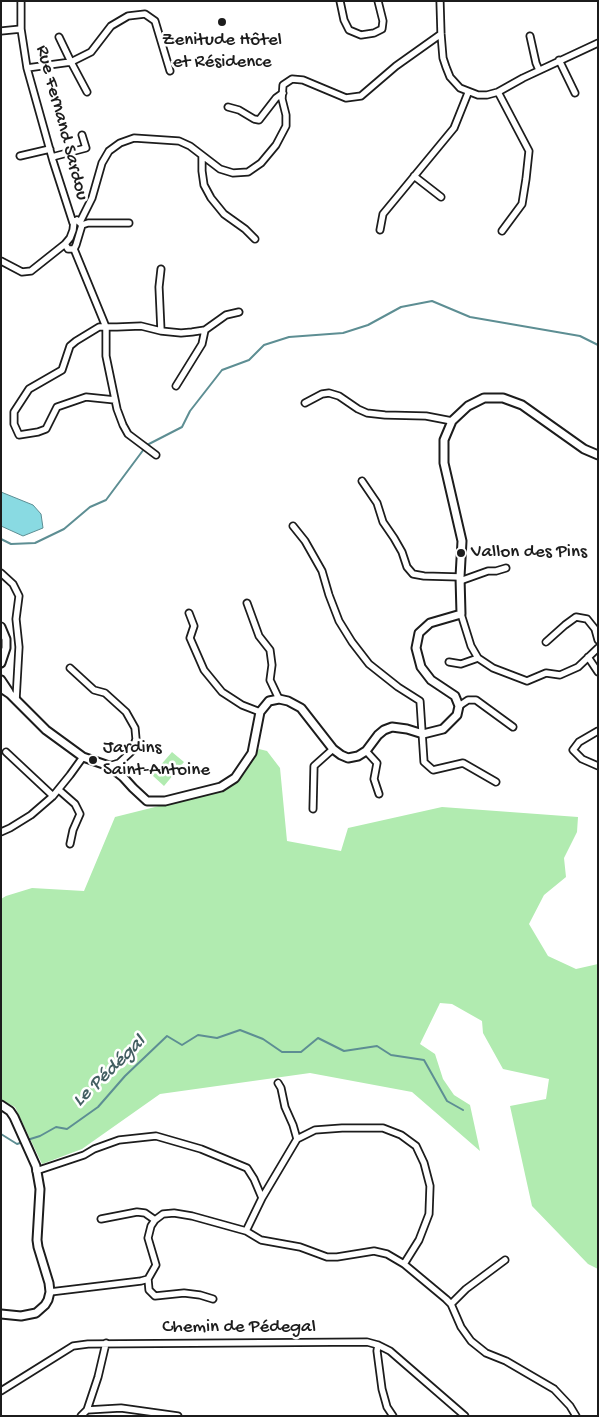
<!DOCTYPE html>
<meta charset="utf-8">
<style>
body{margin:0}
#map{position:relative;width:599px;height:1417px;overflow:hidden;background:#fff;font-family:"Gochi Hand",sans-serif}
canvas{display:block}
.frame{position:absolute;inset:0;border:2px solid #1c1c1c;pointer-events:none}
</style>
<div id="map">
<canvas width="599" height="1417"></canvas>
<div class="frame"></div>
</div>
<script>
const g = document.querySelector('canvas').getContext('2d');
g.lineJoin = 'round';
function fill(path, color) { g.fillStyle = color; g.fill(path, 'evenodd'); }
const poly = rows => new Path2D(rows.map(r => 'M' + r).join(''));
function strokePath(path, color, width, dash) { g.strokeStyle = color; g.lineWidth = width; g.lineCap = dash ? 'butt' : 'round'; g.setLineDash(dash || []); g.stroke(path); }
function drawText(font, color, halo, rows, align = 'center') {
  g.font = font + ' "Gochi Hand",sans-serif'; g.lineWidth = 5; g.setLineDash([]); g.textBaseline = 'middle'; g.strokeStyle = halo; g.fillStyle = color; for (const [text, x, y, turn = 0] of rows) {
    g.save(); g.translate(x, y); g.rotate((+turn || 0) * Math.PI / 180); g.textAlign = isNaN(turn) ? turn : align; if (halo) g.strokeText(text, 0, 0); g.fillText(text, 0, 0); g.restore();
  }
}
fill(poly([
 [259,749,267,751,280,768,287,841,341,851,348,828,442,807,578,817,577,832,564,858,566,877,544,895,529,924,548,956,576,969,598,964,598,1269,588,1264,532,1206,510,1106,546,1099,549,1079,503,1069,483,1033,482,1021,452,1004,440,1003,420,1044,435,1054,443,1079,454,1095,470,1105,480,1151,412,1092,310,1073,160,1094,82,1149,42,1164,15,1107,1,1100,1,899,6,896,32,888,84,891,115,817,223,790,244,774],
 [172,752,184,762,164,786,152,775]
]), '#b1ebb0');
const water = poly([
 [1,492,33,505,41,514,43,528,23,536,1,526,1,492]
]);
fill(water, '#89dae2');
strokePath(water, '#5d8e93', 1);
strokePath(poly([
 [147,445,182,427,190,411,222,370,249,360,264,345,289,337,343,333,368,325,401,307,432,301,470,317,580,336,598,345],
 [1,539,11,544,35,543,64,529,90,507,106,500,144,449],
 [1,1134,17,1144,23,1142],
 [27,1140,40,1136,56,1127,67,1129,98,1107,125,1076,167,1036,182,1045,198,1035,217,1038,240,1030,263,1039,282,1052,301,1052,318,1038,344,1051,377,1046,391,1055,424,1060,447,1101,463,1110]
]), '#5d8e93', 2);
const minor = poly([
 [21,1,21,29,27,68,53,161,73,223],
 [340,1,344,20,349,30,361,35,374,33,382,29,383,21,378,1],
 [440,1,441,34,443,58,446,67,450,77,460,88,478,95,487,95,498,92,523,78,598,43],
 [1,31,21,29],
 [530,36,536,63,539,70],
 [59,37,71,62,87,92],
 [559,60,575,93],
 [27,68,71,62,91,52,111,26,128,16,145,14,155,21,170,71],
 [498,92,529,151,526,179,522,204,502,231],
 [228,107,239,110,254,119,259,120,276,98,283,93],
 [20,156,50,149],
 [202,156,202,171,204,185,211,198,224,214,245,229,255,239],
 [52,157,86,148,82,135],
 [414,176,441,197],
 [77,220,82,225,76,245,74,249,68,249,65,244,70,238,73,230,74,221,77,220],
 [80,222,92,198,102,163,109,151,120,143,134,138,179,141,190,146,220,169,233,173,248,172,261,163,276,145,286,126,286,115,282,99,283,85,292,79,303,80,346,98,361,96,396,66,441,34],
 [82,225,88,223,129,223],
 [380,230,383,214,454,128,468,93],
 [74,249,106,327,106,356,117,409,123,425,128,434,156,455],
 [1,261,22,272,31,271,65,244],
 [161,331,159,287,161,269],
 [176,386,202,344,205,330],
 [115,400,86,397,57,407,46,429,38,432,19,435,14,424,14,412,29,389,62,370,70,346,76,341,99,327,117,327,141,326,161,331,181,333,192,332,205,330,226,315,239,312],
 [305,403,322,394,329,393,339,396,358,409,367,413,385,415,426,416,452,421],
 [362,481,377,503,383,522,394,538,402,552,407,567,413,574,424,576,460,577],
 [293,526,305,541,322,571,329,595,339,621,352,642,369,664,398,687,420,701,424,762,433,770,463,763,496,782],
 [1,573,13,584,19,596,16,619,19,647,16,700],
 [460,581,488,571,496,571,506,568],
 [247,603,259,636,270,650,272,665,270,680,279,699],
 [189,613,194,626,190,638,204,670,222,692,242,705,260,712],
 [461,614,471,646,478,658,493,668,527,681,546,673,560,675,578,667,598,648],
 [546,642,565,625,576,617,587,619,595,629,598,640],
 [588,657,598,672],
 [449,662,461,664,478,658],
 [70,668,94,690,105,693,126,712,135,728,136,739,132,751,119,763,109,766],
 [459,706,468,700,476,700,513,727],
 [598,731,579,742,573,750,582,759,598,766],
 [366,751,377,763,374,779,379,794],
 [6,752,53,796],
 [59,790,75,804,80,814,73,830,70,844],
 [313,809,314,766,333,749],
 [1,832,10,828,31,815,53,796,70,775,83,757],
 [278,1083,281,1088,285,1107,293,1125,297,1139],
 [36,1171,84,1155,94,1149,119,1140,156,1136,201,1149,247,1168,254,1179,262,1198],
 [101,1219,137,1212,145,1213,155,1220],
 [246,1231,262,1198,297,1139,315,1130,342,1128,383,1128,401,1135,416,1146,424,1163,430,1186,429,1214,419,1240,404,1264],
 [148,1279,149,1290,155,1296,184,1293,200,1295,213,1299],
 [50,1292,141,1281,148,1279,156,1265,148,1238,151,1226,155,1220,163,1214,174,1213,192,1216,246,1231,261,1240,300,1247,327,1257,337,1257,374,1251,387,1254,404,1264,446,1299,451,1304,461,1327,471,1341,486,1353,506,1361,554,1389,570,1406,576,1416],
 [451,1304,466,1289,505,1260],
 [378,1345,377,1351,382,1389,387,1407,393,1416],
 [1,1391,73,1346,88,1344,367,1342,378,1345,390,1351,465,1416],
 [87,1410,121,1408,178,1416],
 [81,1416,87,1410,98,1377,106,1343]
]);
const tertiary = poly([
 [1,627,6,639,6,648,1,663],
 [1,680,9,692],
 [1,688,10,694,46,730,83,757,109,766,123,777,133,788,147,801,165,801,221,787,235,778,252,753,260,712,269,701,279,699,288,701,301,708,333,749,341,755,348,758,358,756,366,751,378,735,384,730,392,727,407,729,423,734,443,729,457,715,459,706,455,696,431,680,421,667,416,648,419,633,430,623,461,614,460,577,462,541,444,463,444,440,452,421,468,406,484,398,503,398,522,405,584,449,598,455],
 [1,1105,10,1111,14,1117,36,1166,40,1189,37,1240,38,1247,49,1283,50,1292,48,1300,45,1305,36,1313,21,1316,1,1314]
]);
strokePath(minor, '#1c1c1c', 9);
strokePath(tertiary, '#1c1c1c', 11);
strokePath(minor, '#fff', 5.5);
strokePath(tertiary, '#fff', 7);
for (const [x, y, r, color] of [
 [222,22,5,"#1c1c1c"],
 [461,553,5,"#1c1c1c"],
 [93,760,5,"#1c1c1c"]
]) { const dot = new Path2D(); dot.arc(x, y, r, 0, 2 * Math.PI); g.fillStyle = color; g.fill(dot); strokePath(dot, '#fff', 2); }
drawText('19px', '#1c1c1c', '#fff', [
 ["Zenitude Hôtel",222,41,"center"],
 ["et Résidence",222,63,"center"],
 ["Vallon des Pins",471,553],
 ["Jardins",103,749],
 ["Saint-Antoine",103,771]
], 'left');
drawText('19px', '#1c1c1c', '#fff', [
 ["Rue Fernand Sardou",61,123,75],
 ["Chemin de Pédegal",239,1328]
]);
drawText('italic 20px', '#425e61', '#fff', [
 ["Le Pédégal",110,1072,-44]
]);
</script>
